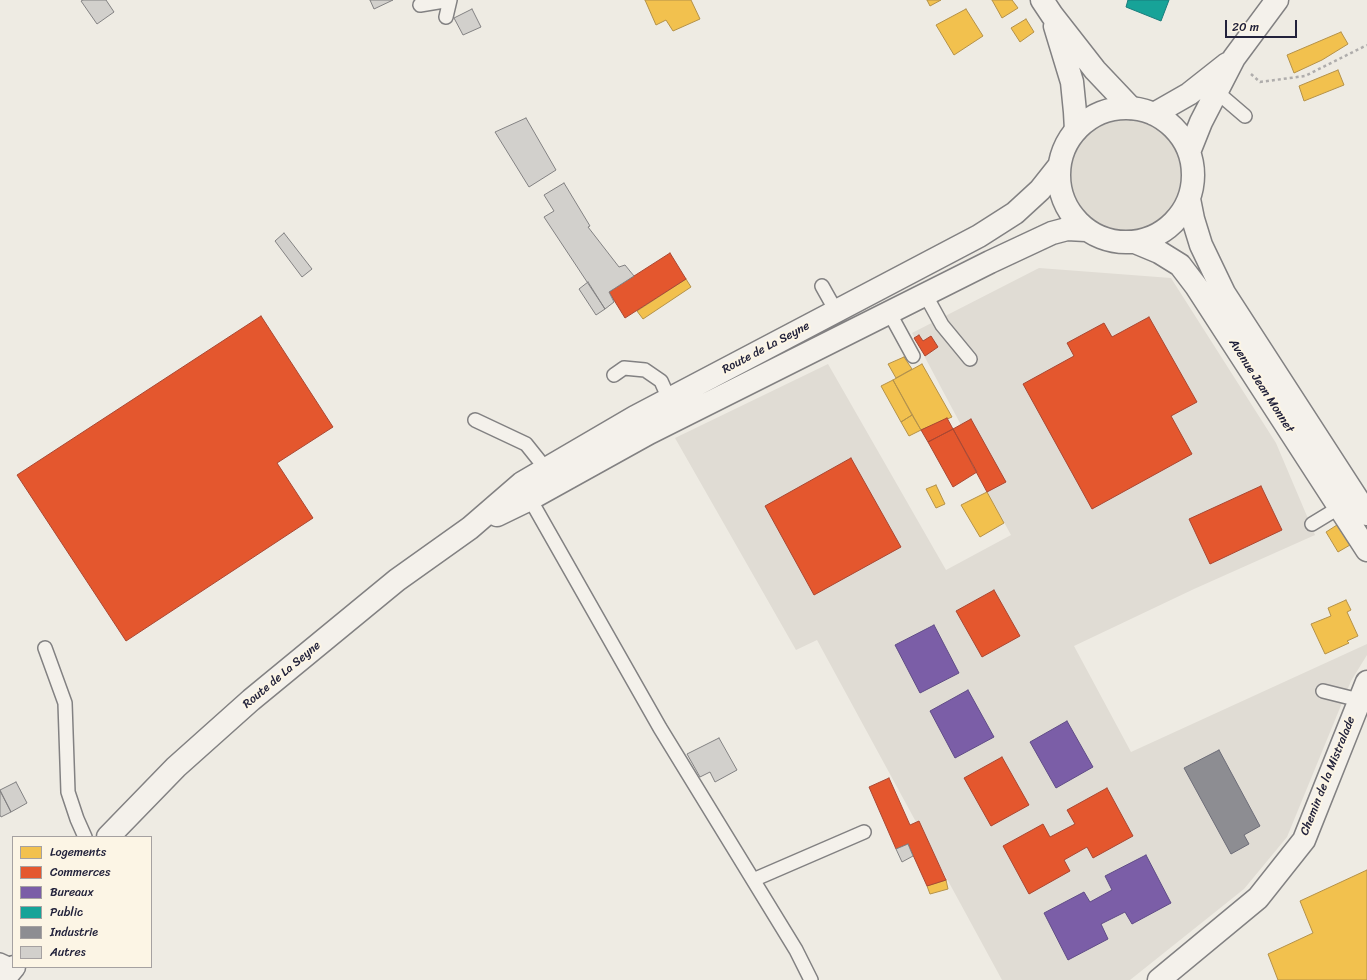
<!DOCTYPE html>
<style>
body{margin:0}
#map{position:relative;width:1367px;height:980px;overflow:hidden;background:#eeebe3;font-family:Sriracha,sans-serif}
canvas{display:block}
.legend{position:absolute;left:12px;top:836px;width:140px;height:132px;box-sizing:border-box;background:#fcf5e5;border:1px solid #a5a1a1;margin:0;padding:5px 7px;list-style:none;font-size:12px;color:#22223b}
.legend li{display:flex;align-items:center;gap:8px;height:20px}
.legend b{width:20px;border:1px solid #a5a1a1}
.scale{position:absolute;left:1225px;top:20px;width:72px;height:18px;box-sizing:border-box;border:2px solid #22223b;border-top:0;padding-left:5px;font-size:12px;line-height:14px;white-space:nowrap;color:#22223b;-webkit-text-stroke:3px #fcf5e5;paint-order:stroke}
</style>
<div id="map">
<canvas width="1367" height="980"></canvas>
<ul class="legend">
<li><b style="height:11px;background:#f2c14e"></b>Logements</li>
<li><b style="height:11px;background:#e4572e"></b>Commerces</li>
<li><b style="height:11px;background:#7b5ea7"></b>Bureaux</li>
<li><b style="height:11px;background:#17a398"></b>Public</li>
<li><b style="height:11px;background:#8d8d92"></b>Industrie</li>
<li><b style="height:11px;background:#d2d0cc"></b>Autres</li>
</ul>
<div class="scale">20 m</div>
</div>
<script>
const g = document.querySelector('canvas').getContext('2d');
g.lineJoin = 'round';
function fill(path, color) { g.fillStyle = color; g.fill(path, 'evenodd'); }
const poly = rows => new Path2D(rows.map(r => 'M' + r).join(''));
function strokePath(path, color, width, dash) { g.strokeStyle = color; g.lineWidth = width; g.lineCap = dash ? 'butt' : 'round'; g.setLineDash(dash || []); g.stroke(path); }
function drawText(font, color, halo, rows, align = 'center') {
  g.font = font + ' Sriracha,sans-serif'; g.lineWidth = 4; g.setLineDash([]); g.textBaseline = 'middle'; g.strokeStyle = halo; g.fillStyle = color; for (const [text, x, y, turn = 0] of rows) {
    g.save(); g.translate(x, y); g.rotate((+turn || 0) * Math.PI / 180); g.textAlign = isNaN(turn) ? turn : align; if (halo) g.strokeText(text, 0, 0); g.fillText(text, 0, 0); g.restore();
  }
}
fill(poly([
 [1039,268,1171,278,1276,443,1315,535,1194,589,1074,646,1131,752,1367,644,1367,655,1351,681,1287,837,1244,889,1130,980,1002,980,817,640,796,650,675,438,828,364,946,570,1011,535,953,429,961,425,912,333]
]), '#e0dcd4');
fill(poly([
 '1059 175a67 67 0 1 1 134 0a67 67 0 1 1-134 0Z'
]), '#e0dcd3');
const homes = poly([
 [645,0,691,0,700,19,673,31,666,20,656,25,645,0],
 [927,0,941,0,930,6,927,0],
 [992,0,1012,0,1018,8,1002,18,992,0],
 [966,9,983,36,954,55,936,25,966,9],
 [1026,19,1034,32,1020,42,1011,28,1026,19],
 [1341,32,1348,44,1322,60,1294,73,1287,55,1341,32],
 [1338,70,1344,85,1304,101,1299,86,1338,70],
 [686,279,691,287,643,319,637,311,686,279],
 [904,357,912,369,896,378,888,364,904,357],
 [922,364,952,417,921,430,893,380,922,364],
 [893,380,912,415,901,422,881,386,893,380],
 [912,415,921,430,909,436,901,422,912,415],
 [936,485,945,504,936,508,926,489,936,485],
 [987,492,1004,523,980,537,961,505,987,492],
 [1337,525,1350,545,1338,552,1326,532,1337,525],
 [1346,600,1351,610,1347,612,1358,636,1347,641,1349,643,1325,654,1311,624,1331,616,1328,608,1346,600],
 [1367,870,1367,980,1278,980,1268,954,1313,933,1300,901,1367,870],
 [946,880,948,889,930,894,927,886,946,880]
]);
fill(homes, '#f2c14e');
strokePath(homes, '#b49148', 1);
const shops = poly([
 [670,253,686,279,625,318,609,292,670,253],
 [261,316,333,427,277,463,313,518,126,641,17,475,261,316],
 [1149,317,1197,402,1171,416,1192,454,1092,509,1023,384,1074,356,1067,343,1104,323,1112,337,1149,317],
 [919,335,923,341,931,336,938,347,925,356,914,338,919,335],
 [947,418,953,429,928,442,921,430,947,418],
 [971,419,1006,482,987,492,953,429,971,419],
 [953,429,977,472,953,487,928,442,953,429],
 [851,458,901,547,814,595,765,506,851,458],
 [1261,486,1282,530,1210,564,1189,519,1261,486],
 [994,590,1020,636,982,657,956,611,994,590],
 [1002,757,1029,805,991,826,964,778,1002,757],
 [889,778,910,825,919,821,946,880,927,886,908,844,896,849,869,787,889,778],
 [1107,788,1133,836,1093,858,1087,847,1064,860,1070,871,1029,894,1003,846,1043,824,1050,837,1075,824,1067,810,1107,788]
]);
fill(shops, '#e4572e');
strokePath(shops, '#aa4732', 1);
const offices = poly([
 [934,625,959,673,920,693,895,645,934,625],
 [968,690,994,737,955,758,930,711,968,690],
 [1067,721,1093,767,1056,788,1030,742,1067,721],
 [1146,855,1171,903,1132,924,1125,912,1101,924,1108,939,1068,960,1044,913,1084,892,1090,902,1112,890,1105,876,1146,855]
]);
fill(offices, '#7b5ea7');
strokePath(offices, '#604c87', 1);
const public = poly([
 [1128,0,1169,0,1161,21,1126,7,1128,0]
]);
fill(public, '#17a398');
strokePath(public, '#1a7c7c', 1);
const industry = poly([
 [1219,750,1260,826,1244,835,1249,844,1231,854,1184,768,1219,750]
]);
fill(industry, '#8d8d92');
strokePath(industry, '#6d6d78', 1);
const building = poly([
 [83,0,106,0,114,12,97,24,81,1,83,0],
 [370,0,393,0,374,9,370,0],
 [472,9,481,27,463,35,454,18,472,9],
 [526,118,556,170,529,187,495,132,526,118],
 [564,183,590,226,588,227,619,267,625,265,634,276,609,292,614,302,605,309,544,217,554,211,544,195,564,183],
 [284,233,312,269,302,277,275,241,284,233],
 [588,282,605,309,596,315,579,289,588,282],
 [719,738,737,770,715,782,710,772,700,777,687,754,719,738],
 [16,782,27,803,11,812,0,790,16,782],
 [0,791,11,812,1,817,0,815,0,791],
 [908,844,913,856,902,862,896,849,908,844]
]);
fill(building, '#d2d0cc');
strokePath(building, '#828182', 1);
const lane = poly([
 [420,5,450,0],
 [446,17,450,0],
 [1217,92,1245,116],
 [822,286,836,311],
 [925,294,942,325,970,359],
 [889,312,913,356],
 [614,375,624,368,645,370,661,381,669,399],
 [475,420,526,444,546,469],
 [530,499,660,728,796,950,811,980],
 [1312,524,1340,507],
 [45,648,65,703,68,792,77,819,85,837],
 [1323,691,1359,700],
 [753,880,864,832],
 [0,960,13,966]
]);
const street = poly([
 [1042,0,1052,15,1095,70,1131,108],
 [1055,26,1072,82,1075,112,1076,130],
 [1159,980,1258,898,1304,840,1367,682]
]);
const secondary = poly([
 '1059 175a67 67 0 1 1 134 0a67 67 0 1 1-134 0Z',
 [1154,114,1189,94,1227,64],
 [1189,152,1201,122,1234,58,1277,0],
 [1189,199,1193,219,1201,245,1224,293,1367,514],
 [1135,242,1159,252,1180,265,1196,286,1367,550],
 [497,515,530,499,649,433,990,262,1052,233,1067,229,1086,230],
 [108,837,176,767,251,700,397,580,470,528,522,483,635,417,979,236,1015,213,1040,190,1059,166],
 [3,980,14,967]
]);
strokePath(lane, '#828182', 16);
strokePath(street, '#828182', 25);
strokePath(secondary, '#828182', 25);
strokePath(poly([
 [1251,74,1260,82,1305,76,1367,45]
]), '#afadac', 2.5, [3, 3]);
strokePath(lane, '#f4f1eb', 13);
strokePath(street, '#f4f1eb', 22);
strokePath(secondary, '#f4f1eb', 22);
drawText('12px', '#22223b', '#fcf5e5', [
 ["Route de La Seyne",766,348,-28],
 ["Avenue Jean Monnet",1261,386,57],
 ["Route de La Seyne",282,675,-40],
 ["Chemin de la Mistralade",1328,776,-68]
]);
</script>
